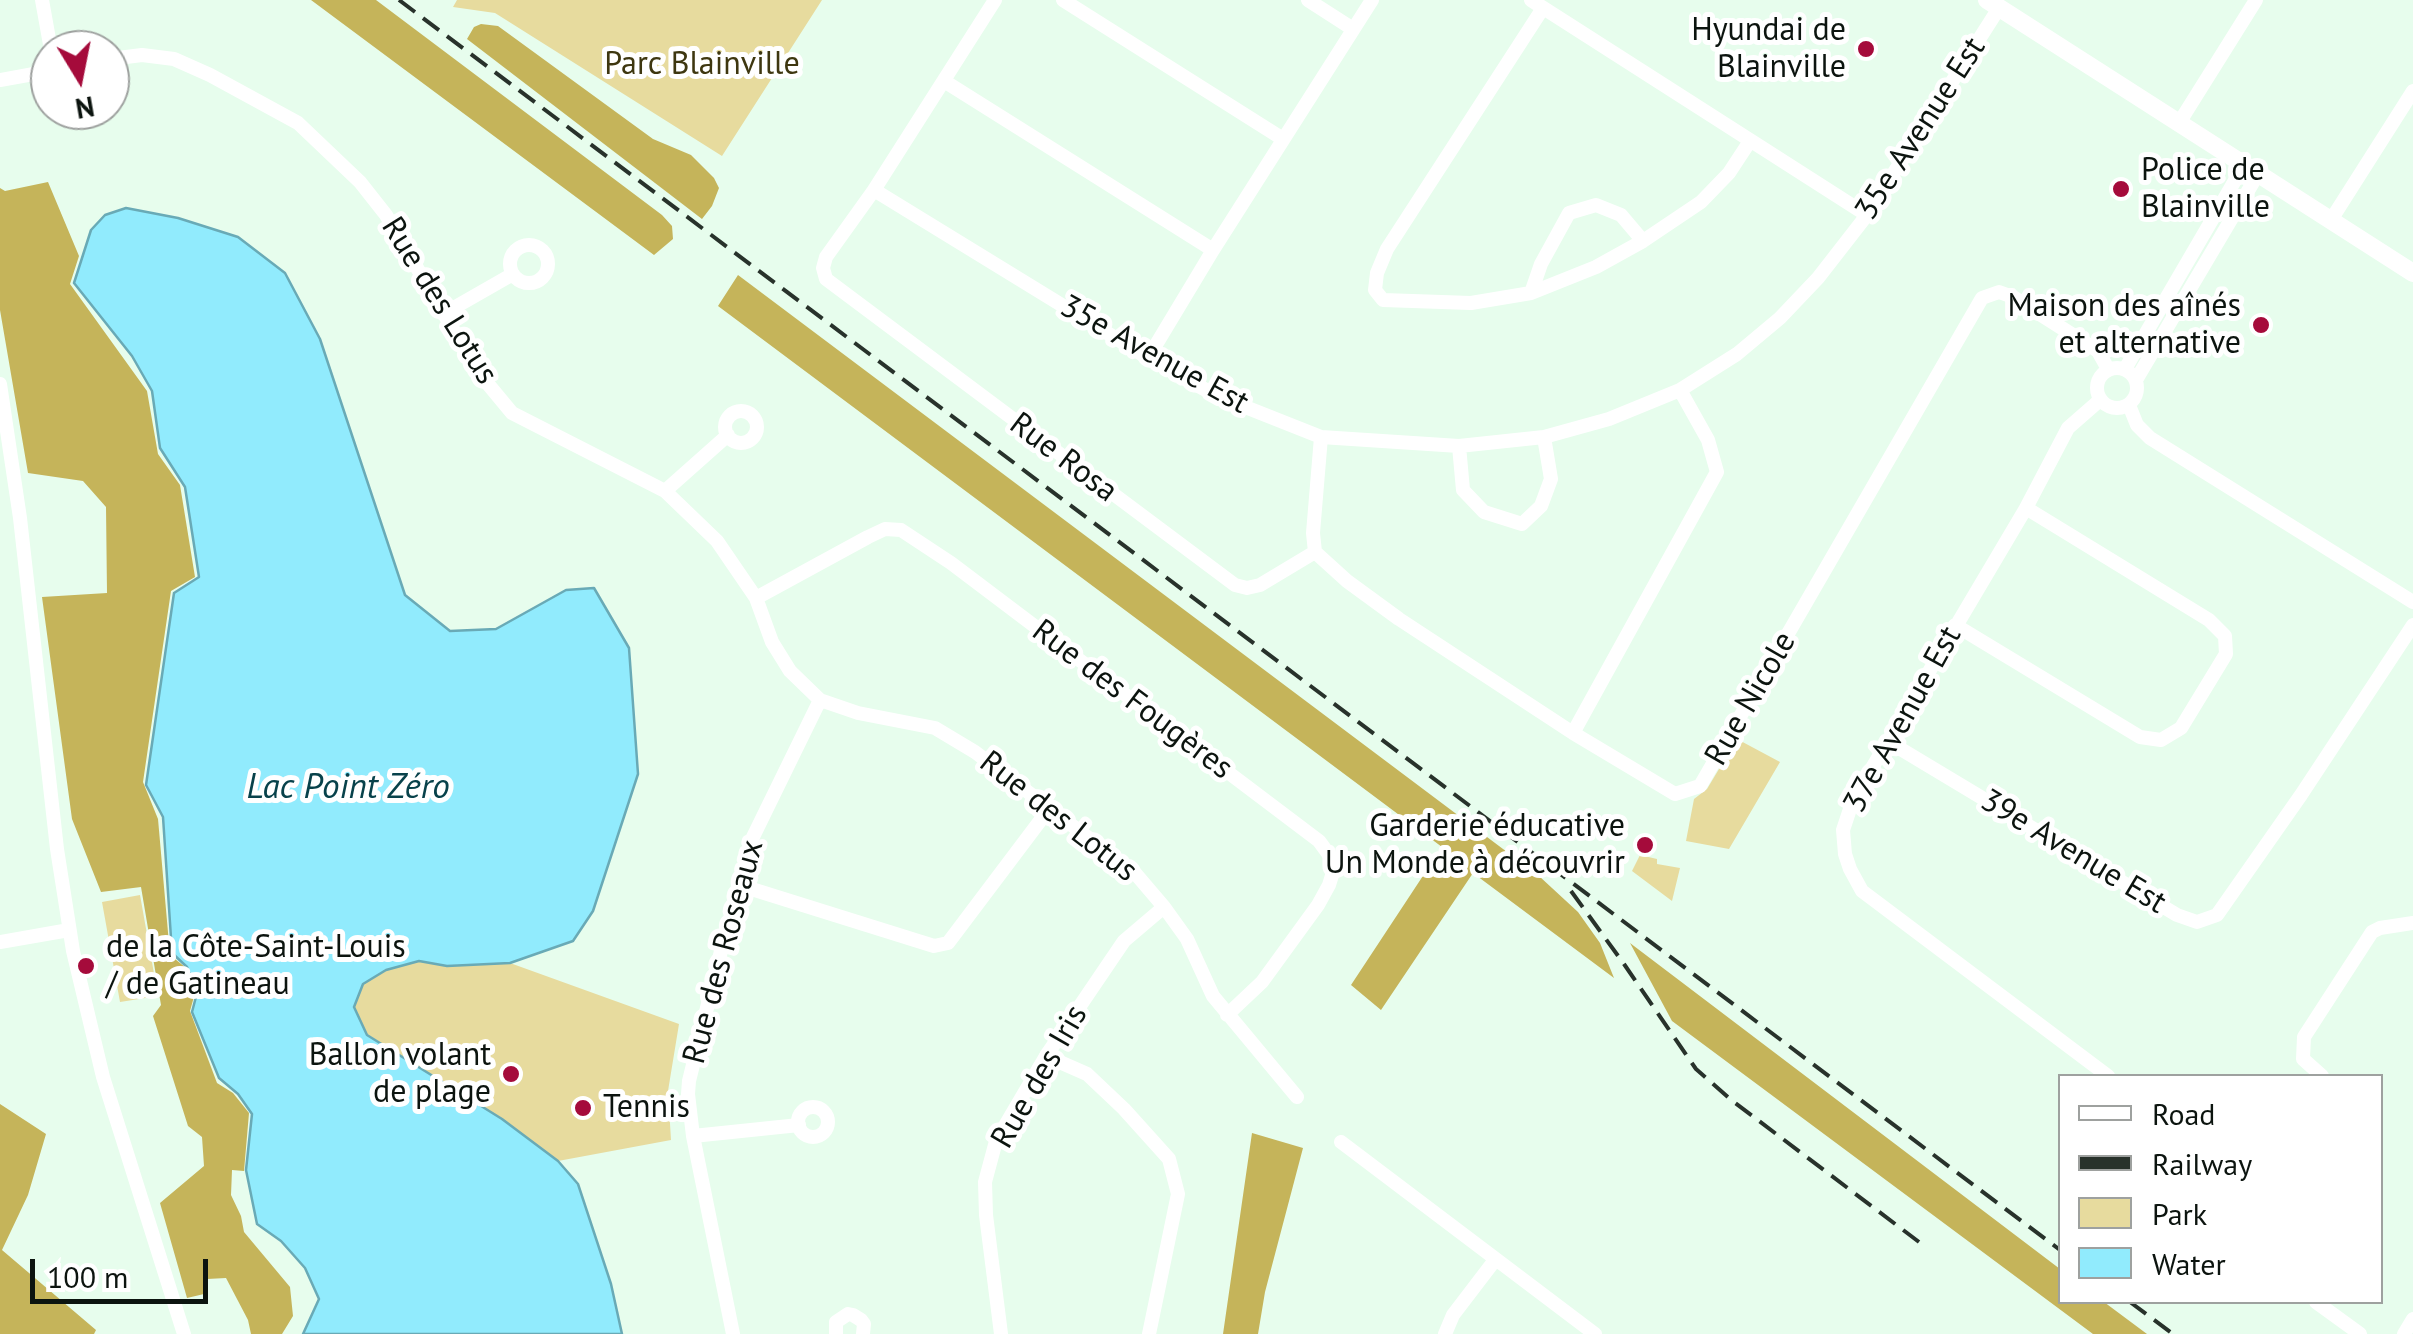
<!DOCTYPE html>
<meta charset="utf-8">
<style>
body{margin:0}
#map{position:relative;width:2413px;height:1334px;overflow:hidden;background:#e7fded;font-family:"PT Sans",sans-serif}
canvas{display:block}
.legend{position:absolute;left:2058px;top:1074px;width:325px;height:230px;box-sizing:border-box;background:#fff;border:2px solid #9ea19f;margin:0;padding:12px 18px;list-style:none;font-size:30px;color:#0c140f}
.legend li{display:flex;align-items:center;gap:20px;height:50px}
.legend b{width:50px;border:2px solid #9ea19f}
.north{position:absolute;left:30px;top:30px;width:100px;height:100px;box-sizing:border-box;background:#fff;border:2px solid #9ea19f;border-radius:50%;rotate:170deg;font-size:28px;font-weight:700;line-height:40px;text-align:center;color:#0c140f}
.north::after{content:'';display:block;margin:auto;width:35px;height:45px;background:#a50b3b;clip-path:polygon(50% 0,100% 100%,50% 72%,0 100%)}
.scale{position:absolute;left:30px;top:1259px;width:178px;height:45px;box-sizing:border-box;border:5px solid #0c140f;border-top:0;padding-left:12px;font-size:30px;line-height:35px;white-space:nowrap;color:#0c140f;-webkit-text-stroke:8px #fff;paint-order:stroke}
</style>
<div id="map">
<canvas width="2413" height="1334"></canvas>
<ul class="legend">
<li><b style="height:12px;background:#fff"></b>Road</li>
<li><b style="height:12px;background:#28322b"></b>Railway</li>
<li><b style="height:28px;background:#e7db9e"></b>Park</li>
<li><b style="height:28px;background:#91ebfd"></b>Water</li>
</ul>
<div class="north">N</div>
<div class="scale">100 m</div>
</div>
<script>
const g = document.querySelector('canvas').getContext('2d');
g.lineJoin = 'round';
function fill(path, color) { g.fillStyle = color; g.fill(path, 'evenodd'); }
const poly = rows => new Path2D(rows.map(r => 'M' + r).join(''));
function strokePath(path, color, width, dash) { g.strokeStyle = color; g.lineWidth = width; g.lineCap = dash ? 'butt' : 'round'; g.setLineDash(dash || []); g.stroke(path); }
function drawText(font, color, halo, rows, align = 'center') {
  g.font = font + ' "PT Sans",sans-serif'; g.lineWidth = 10; g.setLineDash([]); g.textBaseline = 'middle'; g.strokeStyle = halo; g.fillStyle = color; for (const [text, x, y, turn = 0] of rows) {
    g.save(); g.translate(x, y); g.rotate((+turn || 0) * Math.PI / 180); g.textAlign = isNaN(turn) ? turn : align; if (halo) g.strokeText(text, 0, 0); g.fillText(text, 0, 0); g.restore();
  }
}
fill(poly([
 [457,0,822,0,722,156,495,13,453,7],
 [1737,739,1780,762,1729,849,1686,841,1694,799,1707,789],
 [1640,855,1657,859,1657,864,1680,868,1672,901,1632,871],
 [140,895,158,996,120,1002,102,902],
 [419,961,447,966,510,963,679,1024,668,1091,671,1140,558,1161,502,1119,367,1034,354,1007,363,984,384,971]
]), '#e7db9e');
fill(poly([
 [311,0,376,0,662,215,672,226,673,239,654,255],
 [481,24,498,26,653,139,691,155,714,178,719,188,712,206,702,219,467,39,474,27],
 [48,182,79,256,70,284,147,391,158,454,180,485,195,577,171,591,143,782,158,819,170,955,185,967,195,993,190,1011,217,1083,233,1093,249,1113,244,1171,232,1170,231,1195,241,1216,244,1232,290,1287,293,1316,282,1334,251,1334,248,1320,226,1278,207,1279,204,1294,187,1298,160,1203,204,1166,202,1137,188,1126,153,1016,161,1005,141,887,101,892,72,819,42,597,107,593,106,507,83,481,28,473,0,310,0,188,5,191],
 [738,275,1539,876,1578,912,1600,943,1614,978,1473,873,1381,1010,1351,985,1442,847,718,306],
 [1630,943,2060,1269,2060,1302,2104,1302,2147,1334,2093,1334,1672,1021],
 [0,1104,46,1134,28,1195,2,1250,96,1330,94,1334,0,1334],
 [1252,1133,1303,1148,1265,1292,1258,1334,1223,1334]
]), '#c5b45a');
const water = poly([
 [126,208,178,218,238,237,285,273,320,339,405,595,450,631,496,629,566,590,594,588,629,648,638,774,593,911,573,941,510,963,447,966,419,961,386,970,363,984,354,1007,367,1035,502,1119,558,1161,578,1184,611,1284,622,1334,303,1334,319,1299,305,1268,281,1241,257,1224,246,1170,252,1114,238,1094,219,1078,192,1012,197,993,187,967,172,953,163,817,146,785,174,593,199,577,185,487,160,448,152,391,132,356,74,283,91,230,105,215,126,208]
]);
fill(water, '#91ebfd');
strokePath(water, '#69aab6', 2.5);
strokePath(poly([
 [42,0,51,50],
 [995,0,874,190,826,257,823,268,826,279,1235,585,1247,588,1260,585,1315,552],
 [1063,0,1283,139],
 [1308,0,1353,29],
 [1531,0,1867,215],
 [1543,8,1387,249,1377,273,1375,290,1383,300,1471,303,1531,293,1596,267,1643,241,1701,202,1729,173,1750,141],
 [110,59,142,55,174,59,210,75,298,123,360,182,386,215,478,372,512,413,665,491,717,541,756,598,772,642,790,671,820,700,858,713,935,728,975,752,1135,873,1164,907,1187,939,1213,996,1297,1097],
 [0,80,50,71],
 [944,81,1213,250],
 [2179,123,2256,0],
 [874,190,1148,358,1215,395,1321,437,1459,446,1544,437,1609,419,1680,390,1737,354,1780,318,1818,278,1867,215,1999,8],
 [2331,220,2413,91],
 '510 264a19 19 0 1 1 38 0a19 19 0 1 1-38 0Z',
 [1531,293,1541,264,1569,213,1596,205,1621,215,1643,241],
 [443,314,513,274],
 [1148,358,1213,250,1372,0],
 '2097 388a20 20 0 1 1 40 0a20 20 0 1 1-40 0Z',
 [2125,369,2244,165],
 [2136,380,2258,174],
 [0,384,20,518,57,849,73,951,103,1077,184,1334],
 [2100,400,2068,428,2026,508,1853,800,1843,830,1845,854,1850,869,1862,891,2108,1076],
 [2129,405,2137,425,2150,438,2413,602],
 '725 427a16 16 0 1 1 32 0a16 16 0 1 1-32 0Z',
 [1321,437,1313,533,1315,552,1347,581,1399,619,1573,733,1675,794,1700,786,1982,298,1999,292,2013,297,2098,351,2108,369],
 [1459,446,1463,490,1484,512,1522,524,1541,506,1551,479,1544,437],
 [665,491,728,435],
 [756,598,868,537,885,529,901,530,951,563,1319,841,1330,856,1334,869,1329,885,1318,905,1262,982,1227,1015],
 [1955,625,2140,737,2161,740,2181,728,2226,654,2225,636,2209,620,2026,508],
 [1573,733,1717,472,1708,440,1680,390],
 [1889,742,2177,915,2197,922,2217,915,2301,795,2413,625],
 [742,886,934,946,948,943,1049,809],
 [0,942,69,930],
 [1046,1056,1087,1074,1124,1109,1169,1159,1178,1194,1149,1334],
 [2322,1076,2303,1059,2304,1037,2372,932,2380,928,2413,923],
 '798 1122a15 15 0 1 1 30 0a15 15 0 1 1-30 0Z',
 [693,1136,799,1125],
 [1341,1142,1595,1334],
 [2316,1302,2360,1334],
 [733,1334,693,1136,688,1094,689,1081,722,947,742,886,752,839,820,700],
 [836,1334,836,1322,848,1314,853,1315,861,1320,864,1324,863,1334],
 [1001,1334,986,1215,985,1182,996,1141,1046,1056,1124,941,1164,907],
 [1445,1334,1453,1315,1495,1260],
 [2404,1334,2413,1319]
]), '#fff', 14);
strokePath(poly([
 [1987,0,2413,273]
]), '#fff', 18);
strokePath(poly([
 [399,0,2060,1250],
 [1571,891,1624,964,1696,1069,1730,1099,1919,1242],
 [2130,1302,2173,1334]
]), '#28322b', 4, [20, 10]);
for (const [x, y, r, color] of [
 [1866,49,10,"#a50b3b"],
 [2121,189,10,"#a50b3b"],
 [2261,325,10,"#a50b3b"],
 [1645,845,10,"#a50b3b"],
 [86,966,10,"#a50b3b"],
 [511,1074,10,"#a50b3b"],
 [583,1108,10,"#a50b3b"]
]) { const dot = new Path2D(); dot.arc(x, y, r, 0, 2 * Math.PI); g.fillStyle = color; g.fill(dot); strokePath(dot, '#fff', 4); }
drawText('32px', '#0c140f', '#fff', [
 ["Hyundai de",1846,31],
 ["Blainville",1846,68],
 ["Police de",2141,171,"left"],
 ["Blainville",2141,208,"left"],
 ["Maison des aînés",2241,307],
 ["et alternative",2241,344],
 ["Garderie éducative",1625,827],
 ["Un Monde à découvrir",1625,864],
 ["de la Côte-Saint-Louis",106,948,"left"],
 ["/ de Gatineau",106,985,"left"],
 ["Ballon volant",491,1056],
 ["de plage",491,1093],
 ["Tennis",603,1108,"left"]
], 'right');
drawText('32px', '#3e3710', '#fff', [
 ["Parc Blainville",702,65]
]);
drawText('32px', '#0c140f', '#fff', [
 ["35e Avenue Est",1921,129,-57],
 ["Rue des Lotus",439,301,58],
 ["35e Avenue Est",1154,355,29],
 ["Rue Rosa",1063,458,37],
 ["Rue Nicole",1751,699,-60],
 ["Rue des Fougères",1132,700,37],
 ["37e Avenue Est",1903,720,-61],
 ["Rue des Lotus",1058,817,38],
 ["39e Avenue Est",2073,852,31],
 ["Rue des Roseaux",724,952,-75],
 ["Rue des Iris",1040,1077,-60]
]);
drawText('italic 35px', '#08424b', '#fff', [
 ["Lac Point Zéro",348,788]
]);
</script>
